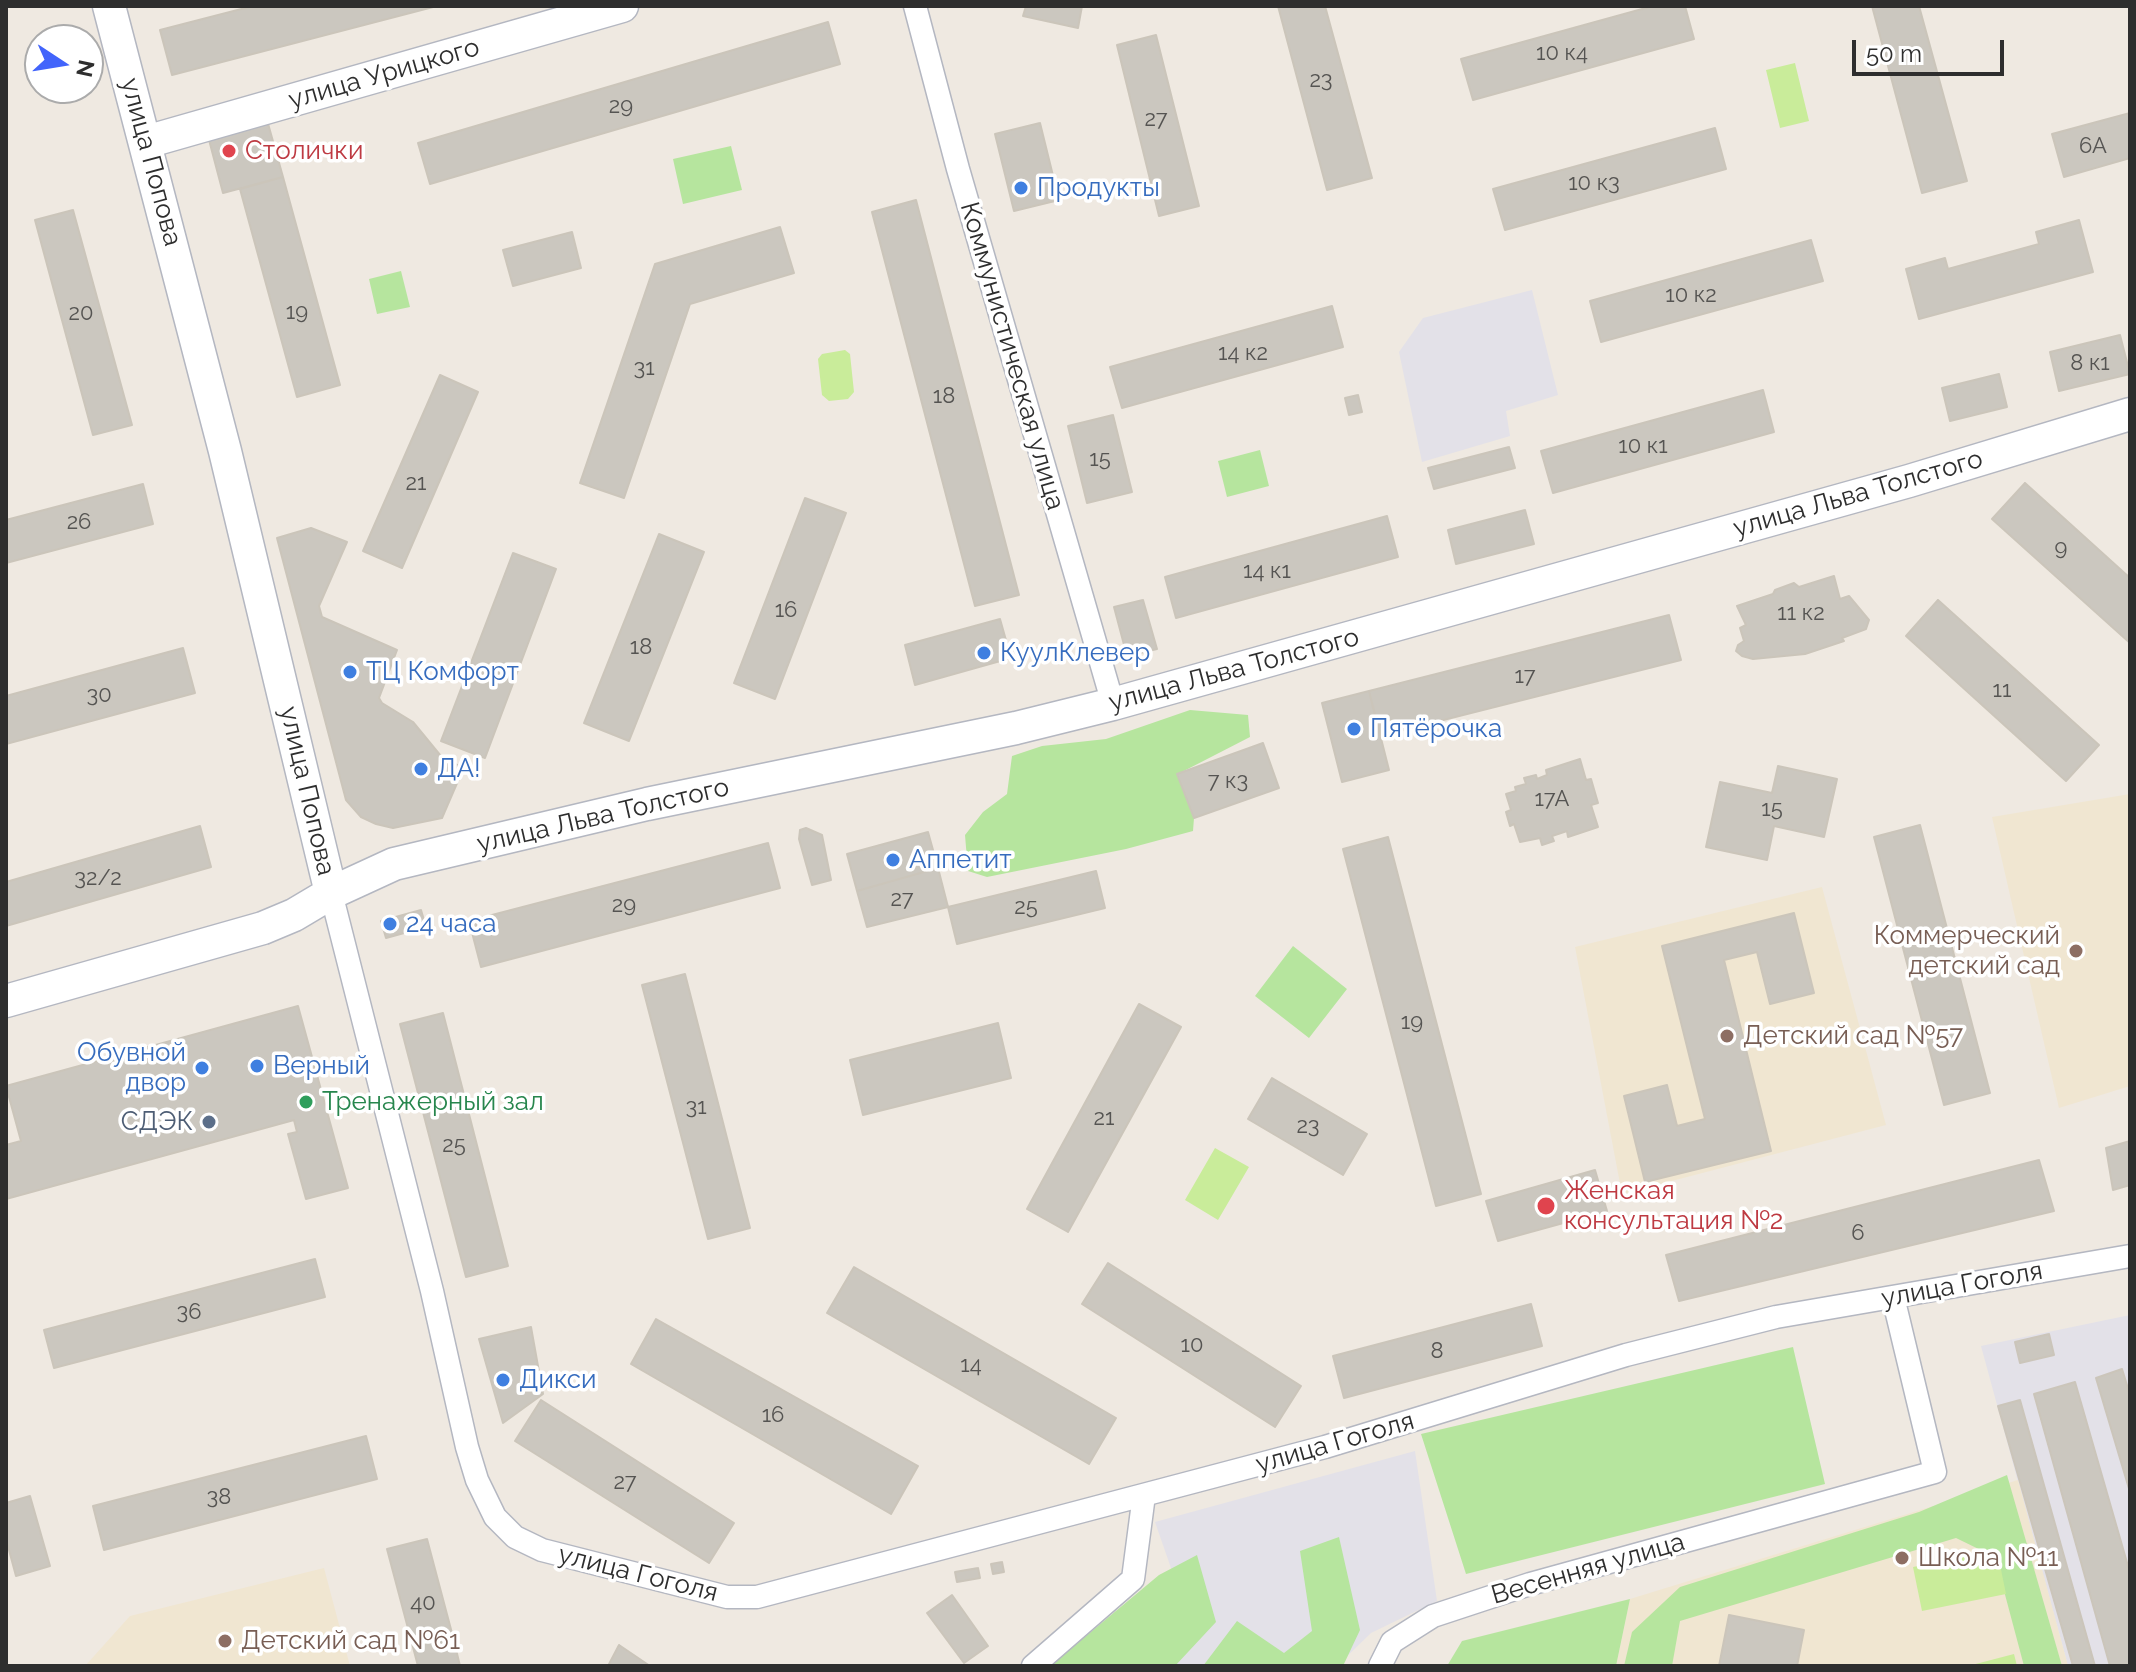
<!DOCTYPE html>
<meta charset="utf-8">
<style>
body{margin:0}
#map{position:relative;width:2136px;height:1672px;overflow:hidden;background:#efe9e1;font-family:Raleway,sans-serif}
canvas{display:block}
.frame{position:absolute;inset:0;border:8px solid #2e2e2e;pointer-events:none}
.north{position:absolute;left:24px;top:24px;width:80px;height:80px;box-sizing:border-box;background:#fff;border:2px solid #ababab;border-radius:50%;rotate:102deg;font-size:22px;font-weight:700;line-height:32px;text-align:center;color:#2e2e2e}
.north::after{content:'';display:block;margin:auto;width:28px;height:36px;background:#4264fb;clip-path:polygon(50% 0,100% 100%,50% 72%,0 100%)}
.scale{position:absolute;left:1852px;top:40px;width:152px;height:36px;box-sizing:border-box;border:4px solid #2e2e2e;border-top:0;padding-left:10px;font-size:24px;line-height:28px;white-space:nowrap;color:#2e2e2e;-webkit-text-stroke:6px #fff;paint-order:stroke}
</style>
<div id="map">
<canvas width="2136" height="1672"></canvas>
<div class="frame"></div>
<div class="north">N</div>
<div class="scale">50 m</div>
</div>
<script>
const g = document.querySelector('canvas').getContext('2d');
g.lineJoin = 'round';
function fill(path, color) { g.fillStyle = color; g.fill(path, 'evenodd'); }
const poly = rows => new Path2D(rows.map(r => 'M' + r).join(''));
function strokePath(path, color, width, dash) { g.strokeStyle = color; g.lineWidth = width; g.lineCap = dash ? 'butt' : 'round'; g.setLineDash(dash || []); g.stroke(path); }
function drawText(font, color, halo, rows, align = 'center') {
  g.font = font + ' Raleway,sans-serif'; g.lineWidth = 7; g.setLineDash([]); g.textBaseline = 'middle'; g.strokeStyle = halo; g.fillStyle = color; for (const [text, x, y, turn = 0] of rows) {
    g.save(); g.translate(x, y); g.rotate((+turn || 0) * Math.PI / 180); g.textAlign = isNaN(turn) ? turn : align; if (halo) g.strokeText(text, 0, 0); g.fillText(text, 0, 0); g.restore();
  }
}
fill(poly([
 [1532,290,1558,395,1506,411,1510,436,1422,462,1399,352,1423,318],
 [2130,1315,2130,1666,2068,1666,1981,1346],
 [1415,1451,1437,1601,1371,1633,1337,1666,1132,1666,1187,1614,1155,1522]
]), '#e3e1e8');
fill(poly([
 [2130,794,2130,1086,2059,1108,1992,817],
 [1822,887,1886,1125,1622,1194,1575,947],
 [2018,1480,2068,1666,1616,1666,1630,1599],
 [324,1568,350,1666,85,1666,130,1616]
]), '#f0e6d1');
fill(poly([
 [731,146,742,190,683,204,673,159],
 [401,271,410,307,377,314,369,279],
 [1260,450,1269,486,1227,497,1218,461],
 [1190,710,1248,715,1250,737,1178,774,1194,818,1193,831,1126,849,987,877,968,871,965,835,983,812,1007,794,1012,756,1042,746,1106,739],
 [1293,946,1347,989,1309,1038,1255,996],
 [1793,1347,1825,1484,1466,1574,1421,1434],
 [2007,1475,2062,1666,2024,1666,1995,1557,1956,1538,1680,1621,1672,1666,1624,1666,1632,1632,1680,1587,1919,1512],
 [1339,1537,1360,1630,1343,1666,1203,1666,1237,1621,1284,1653,1312,1631,1300,1551],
 [1197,1555,1216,1622,1175,1666,1050,1666,1159,1575],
 [1630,1599,1616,1666,1447,1666,1462,1641]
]), '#b6e59e');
fill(poly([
 [1795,63,1809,121,1780,128,1766,70],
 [845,350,850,354,854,392,848,399,829,401,822,395,818,359,822,354],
 [1215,1148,1249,1167,1218,1220,1185,1200],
 [1997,1550,2006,1594,1922,1611,1913,1567],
 [2014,1654,2017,1666,1968,1666]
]), '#c9ec9a');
const building = poly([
 [253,6,437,6,172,75,160,30,253,6],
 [1026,6,1082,6,1078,28,1023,16,1026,6],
 [1278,6,1325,6,1372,178,1327,190,1278,6],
 [1653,6,1685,6,1694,39,1473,100,1461,59,1653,6],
 [1872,6,1919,6,1967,181,1922,193,1872,6],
 [828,22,840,64,430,184,418,143,828,22],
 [1156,35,1199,206,1159,216,1117,45,1156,35],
 [2130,113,2130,158,2064,177,2052,134,2130,113],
 [267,120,283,177,223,193,208,136,267,120],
 [1040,123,1059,200,1014,211,995,134,1040,123],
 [1715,128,1726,169,1505,230,1493,189,1715,128],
 [283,177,340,385,297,397,240,189,283,177],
 [916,200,1019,595,975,606,872,212,916,200],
 [73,210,132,425,93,435,35,220,73,210],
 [2079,220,2093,272,1919,319,1906,269,1945,258,1948,269,2039,244,2036,232,2079,220],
 [780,227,794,273,690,304,624,498,580,483,655,264,780,227],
 [572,232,581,268,513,286,503,250,572,232],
 [1811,240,1823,281,1601,342,1590,301,1811,240],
 [1332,306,1343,347,1122,408,1110,367,1332,306],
 [2120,335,2130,374,2059,391,2050,352,2120,335],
 [1999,374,2007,407,1950,421,1942,388,1999,374],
 [440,375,478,392,402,568,363,551,440,375],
 [1763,390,1774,432,1553,493,1541,451,1763,390],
 [1358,395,1362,412,1349,415,1345,398,1358,395],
 [1113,415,1132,492,1087,503,1068,426,1113,415],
 [1509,447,1515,468,1434,489,1428,468,1509,447],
 [2025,483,2130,578,2130,643,1992,519,2025,483],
 [143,484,153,524,6,563,6,520,143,484],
 [805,498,846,513,775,699,734,683,805,498],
 [1525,510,1534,544,1456,564,1448,530,1525,510],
 [1387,516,1398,557,1176,618,1165,577,1387,516],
 [311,528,347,542,319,606,322,617,397,650,379,698,382,703,413,722,445,761,464,767,442,818,393,828,376,824,361,817,346,800,277,538,311,528],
 [659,534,704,552,629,741,584,723,659,534],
 [513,553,556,569,485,758,441,741,513,553],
 [1834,576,1840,599,1849,596,1869,620,1866,629,1842,638,1844,641,1805,654,1753,659,1742,656,1736,651,1738,645,1744,641,1740,628,1746,625,1737,606,1773,594,1775,590,1794,583,1799,587,1834,576],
 [1143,600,1157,649,1127,656,1114,607,1143,600],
 [1938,600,2099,745,2066,781,1906,636,1938,600],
 [1669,615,1681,660,1380,736,1369,691,1669,615],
 [1000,619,1011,658,915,685,905,645,1000,619],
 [183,648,195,693,6,744,6,696,183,648],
 [1369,691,1389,770,1342,782,1322,703,1369,691],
 [1263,743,1279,788,1194,818,1177,774,1263,743],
 [1580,759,1586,780,1591,779,1598,803,1591,805,1598,827,1568,837,1567,831,1552,836,1554,841,1542,845,1540,838,1520,842,1514,824,1510,826,1506,812,1511,810,1506,794,1516,791,1515,787,1526,784,1524,778,1536,775,1537,779,1547,775,1546,770,1580,759],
 [1778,766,1837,779,1824,837,1774,826,1767,860,1706,847,1720,782,1772,793,1778,766],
 [1920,825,1990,1093,1944,1105,1874,837,1920,825],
 [200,826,211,867,6,926,6,882,200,826],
 [806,828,822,835,831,880,812,885,799,839,800,830,806,828],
 [928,832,938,868,857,891,847,854,928,832],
 [1388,837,1481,1194,1436,1206,1343,849,1388,837],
 [768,843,780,888,481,967,469,921,768,843],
 [938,868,948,907,867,927,857,891,938,868],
 [1096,871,1105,908,957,944,948,907,1096,871],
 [421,910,426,927,386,938,381,921,421,910],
 [1794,913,1814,993,1770,1004,1757,952,1724,960,1771,1151,1645,1182,1624,1096,1667,1085,1677,1126,1705,1119,1662,946,1794,913],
 [685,974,750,1228,708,1239,642,985,685,974],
 [1139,1004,1181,1027,1068,1232,1027,1209,1139,1004],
 [298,1006,348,1188,306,1199,288,1134,297,1132,294,1120,6,1199,6,1145,21,1141,6,1086,298,1006],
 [443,1013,508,1266,466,1277,400,1024,443,1013],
 [998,1023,1011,1078,863,1115,850,1060,998,1023],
 [1272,1078,1367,1134,1343,1175,1248,1119,1272,1078],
 [2130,1141,2130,1185,2113,1190,2106,1148,2130,1141],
 [2039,1160,2054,1211,1679,1301,1666,1255,2039,1160],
 [1595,1170,1607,1211,1498,1241,1486,1201,1595,1170],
 [315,1259,325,1297,54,1368,44,1330,315,1259],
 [1108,1263,1301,1386,1275,1427,1082,1304,1108,1263],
 [854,1267,1116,1418,1089,1464,827,1313,854,1267],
 [1531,1304,1542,1346,1344,1398,1333,1356,1531,1304],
 [656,1319,918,1466,891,1514,631,1364,656,1319],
 [531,1327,543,1394,503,1423,479,1339,531,1327],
 [2049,1334,2054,1355,2020,1363,2015,1342,2049,1334],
 [2122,1369,2130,1395,2130,1492,2096,1378,2122,1369],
 [2075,1382,2130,1573,2130,1666,2110,1666,2034,1394,2075,1382],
 [541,1400,734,1523,709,1563,515,1441,541,1400],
 [2020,1400,2095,1666,2073,1666,1998,1406,2020,1400],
 [366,1436,377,1479,104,1550,93,1506,366,1436],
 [30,1496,50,1566,16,1576,6,1539,6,1503,30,1496],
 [427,1539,453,1637,460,1666,418,1666,387,1549,427,1539],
 [1002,1562,1004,1572,993,1574,991,1564,1002,1562],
 [978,1568,980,1578,957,1582,955,1572,978,1568],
 [952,1595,988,1646,964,1663,927,1613,952,1595],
 [1729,1615,1804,1630,1797,1666,1719,1666,1729,1615],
 [619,1645,650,1666,608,1666,619,1645]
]);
fill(building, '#cbc7bf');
strokePath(building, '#cbc5ba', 2);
const street = poly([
 [915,6,958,169,1113,704],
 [331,893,432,1291,467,1447,477,1480,495,1517,515,1537,542,1550,727,1597,757,1597,1325,1447,1626,1355,1776,1317,2130,1256],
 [1033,1666,1133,1579,1144,1495],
 [1380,1666,1392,1642,1433,1616,1530,1584,1935,1472,1893,1297]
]);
const secondary = poly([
 [109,6,225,451,331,893],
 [146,142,622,6],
 [6,1001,263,928,294,915,331,893,394,864,647,804,1016,728,1113,704,1909,481,2130,414]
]);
strokePath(street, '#b4b7c1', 25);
strokePath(secondary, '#b4b7c1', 35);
strokePath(street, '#fff', 22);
strokePath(secondary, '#fff', 32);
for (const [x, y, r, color] of [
 [229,151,8,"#e0444e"],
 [1021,188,8,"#3f7fe0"],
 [984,653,8,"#3f7fe0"],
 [350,672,8,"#3f7fe0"],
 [1354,729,8,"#3f7fe0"],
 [421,769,8,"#3f7fe0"],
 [893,860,8,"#3f7fe0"],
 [390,924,8,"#3f7fe0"],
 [2076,951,8,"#8d6e63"],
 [1727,1036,8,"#8d6e63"],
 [257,1066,8,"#3f7fe0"],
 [202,1068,8,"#3f7fe0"],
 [306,1102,8,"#2e9e5b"],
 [209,1122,8,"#5c6f8a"],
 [1546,1206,10,"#e0444e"],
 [503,1380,8,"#3f7fe0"],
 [1902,1558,8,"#8d6e63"],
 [225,1641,8,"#8d6e63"]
]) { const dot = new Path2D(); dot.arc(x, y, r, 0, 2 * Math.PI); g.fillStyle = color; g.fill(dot); strokePath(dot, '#fff', 3); }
drawText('22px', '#555452', null, [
 ["10 к4",1562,53],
 ["23",1321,80],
 ["29",621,106],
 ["27",1156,119],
 ["6А",2093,146],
 ["10 к3",1594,183],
 ["10 к2",1691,295],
 ["19",297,312],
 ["20",81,313],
 ["14 к2",1243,353],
 ["8 к1",2090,363],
 ["31",644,368],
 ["18",944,396],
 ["10 к1",1643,446],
 ["15",1100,459],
 ["21",416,483],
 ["26",79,522],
 ["9",2061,548],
 ["14 к1",1267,571],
 ["16",786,610],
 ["11 к2",1801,613],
 ["18",641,647],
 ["17",1525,676],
 ["11",2002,690],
 ["30",99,695],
 ["7 к3",1228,781],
 ["17А",1552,799],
 ["15",1772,809],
 ["32/2",98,878],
 ["27",902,899],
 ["29",624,905],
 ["25",1026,907],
 ["19",1412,1022],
 ["31",696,1107],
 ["21",1104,1118],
 ["23",1308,1126],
 ["25",454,1145],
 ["6",1858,1233],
 ["36",189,1312],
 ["10",1192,1345],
 ["8",1437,1351],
 ["14",971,1365],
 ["16",773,1415],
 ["27",625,1482],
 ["38",219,1497],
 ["40",423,1603]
]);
drawText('26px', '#2e2e2e', '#fff', [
 ["улица Урицкого",384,74,-16],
 ["улица Попова",151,162,75],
 ["Коммунистическая улица",1012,356,74],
 ["улица Льва Толстого",1858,494,-16],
 ["улица Льва Толстого",1234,670,-15],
 ["улица Попова",307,791,77],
 ["улица Льва Толстого",603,816,-13],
 ["улица Гоголя",1962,1285,-10],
 ["улица Гоголя",1335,1443,-16],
 ["Весенняя улица",1588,1569,-16],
 ["улица Гоголя",638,1574,14]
]);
drawText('26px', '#be3a42', '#fff', [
 ["Столички",245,151],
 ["Женская",1564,1191],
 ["консультация №2",1564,1221]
], 'left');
drawText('26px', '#366cbe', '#fff', [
 ["Продукты",1037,188],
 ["КуулКлевер",1000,653],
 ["ТЦ Комфорт",366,672],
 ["Пятёрочка",1370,729],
 ["ДА!",437,769],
 ["Аппетит",909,860],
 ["24 часа",406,924],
 ["Обувной",186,1053,"right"],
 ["двор",186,1083,"right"],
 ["Верный",273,1066],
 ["Дикси",519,1380]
], 'left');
drawText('26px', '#785e54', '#fff', [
 ["Коммерческий",2060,936,"right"],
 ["детский сад",2060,966,"right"],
 ["Детский сад №57",1743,1036],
 ["Школа №11",1918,1558],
 ["Детский сад №61",241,1641]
], 'left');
drawText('26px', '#27864d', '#fff', [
 ["Тренажерный зал",322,1102]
], 'left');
drawText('26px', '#4e5e75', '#fff', [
 ["СДЭК",193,1122]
], 'right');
</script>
